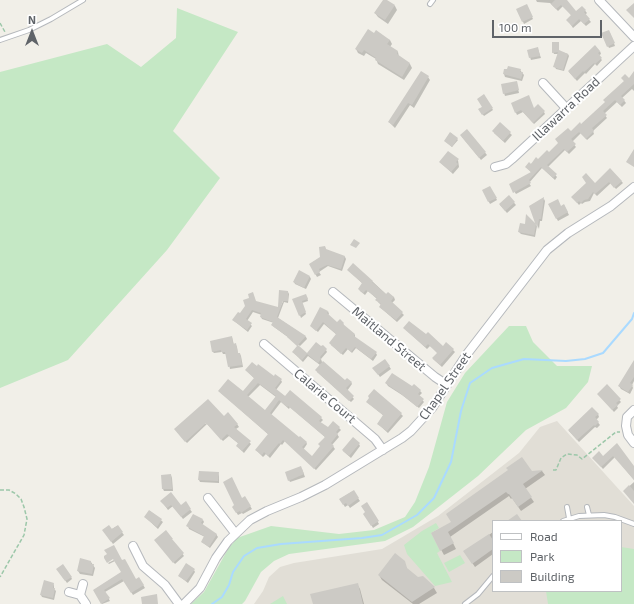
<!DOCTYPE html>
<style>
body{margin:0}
#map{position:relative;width:634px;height:604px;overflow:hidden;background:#f1efe8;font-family:"Exo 2",sans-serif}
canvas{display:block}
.legend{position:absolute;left:492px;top:520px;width:130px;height:72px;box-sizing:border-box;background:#fff;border:1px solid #bfc1c3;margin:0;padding:5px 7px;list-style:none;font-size:12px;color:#5f6368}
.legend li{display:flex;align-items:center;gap:8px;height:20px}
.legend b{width:20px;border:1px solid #bfc1c3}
.north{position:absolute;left:12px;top:12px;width:40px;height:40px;-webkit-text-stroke:3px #fff;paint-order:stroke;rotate:0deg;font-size:11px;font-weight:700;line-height:16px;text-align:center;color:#5f6368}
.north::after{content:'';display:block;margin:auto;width:14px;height:18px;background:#5f6368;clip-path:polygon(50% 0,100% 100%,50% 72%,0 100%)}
.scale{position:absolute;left:492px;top:20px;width:110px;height:18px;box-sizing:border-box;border:2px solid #5f6368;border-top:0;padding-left:5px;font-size:12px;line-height:14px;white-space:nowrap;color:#5f6368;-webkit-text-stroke:3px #fff;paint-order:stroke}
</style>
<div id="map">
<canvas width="634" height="604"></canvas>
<ul class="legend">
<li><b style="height:5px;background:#fff"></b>Road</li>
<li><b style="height:11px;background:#c5e8c5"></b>Park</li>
<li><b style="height:11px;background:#cccac5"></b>Building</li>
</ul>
<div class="north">N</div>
<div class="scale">100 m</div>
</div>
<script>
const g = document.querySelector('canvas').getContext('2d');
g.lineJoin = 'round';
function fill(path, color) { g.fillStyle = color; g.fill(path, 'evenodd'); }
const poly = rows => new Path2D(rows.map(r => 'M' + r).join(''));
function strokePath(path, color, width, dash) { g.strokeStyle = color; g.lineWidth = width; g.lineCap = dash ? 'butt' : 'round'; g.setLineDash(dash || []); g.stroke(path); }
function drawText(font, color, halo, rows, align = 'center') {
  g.font = font + ' "Exo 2",sans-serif'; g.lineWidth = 4; g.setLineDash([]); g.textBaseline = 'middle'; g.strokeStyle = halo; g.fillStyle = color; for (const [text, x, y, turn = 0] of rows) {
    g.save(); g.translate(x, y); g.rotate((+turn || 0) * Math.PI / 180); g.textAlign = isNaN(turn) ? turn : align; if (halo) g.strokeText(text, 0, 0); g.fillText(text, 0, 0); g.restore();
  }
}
fill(poly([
 [557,421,634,506,634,604,254,604,263,591,269,577,280,567,294,563,382,549,438,516,519,453,540,427],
 [493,521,621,521,621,591,493,591]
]), '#e1ded6');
fill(poly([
 [177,8,238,32,173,131,220,178,167,250,68,360,0,388,0,72,107,44,141,67,176,38],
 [509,326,526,326,533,342,557,366,592,366,588,382,566,408,526,430,478,476,413,527,385,541,289,554,274,561,261,572,245,601,242,604,191,604,204,592,228,549,237,538,271,526,339,534,374,530,405,517,415,502,429,467,447,402,465,373],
 [436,523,439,528,431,533,440,551,437,553,452,582,435,586,407,554,404,545,422,531],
 [621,547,634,549,634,604,548,604,546,591,621,591],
 [460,555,465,563,449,572,444,563],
 [283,596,287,604,270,604]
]), '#c5e8c5');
fill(poly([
 [384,0,395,6,397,10,388,24,378,17,375,13],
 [536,0,567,0,566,1,576,12,582,7,587,13,585,15,591,22,586,26,581,21,573,28,569,22,572,16,563,6,558,11,550,3,537,2],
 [517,9,528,9,533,19,524,24],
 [610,33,615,46,609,48,608,46],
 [374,34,390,40,392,44,390,47,398,52,399,57,410,64,412,68,404,80,378,64,376,59,366,53,364,56,358,53,356,49],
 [558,43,559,51,568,54,569,56,564,71,556,69,555,67,559,54,554,54,553,52],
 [538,49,541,58,531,60,528,51],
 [600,51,601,54,598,56,602,60,597,66,595,64,586,74,585,73,577,81,569,72],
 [505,70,520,70,524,75,522,81,505,77,504,74],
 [634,72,634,91,632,89,622,98,626,103,622,107,617,102,604,114,607,118,593,131,594,134,587,140,581,133,572,142,576,147,569,154,565,150,548,167,557,177,555,180,542,168,529,183,531,186,516,194,510,185,532,173,526,167,549,153,571,132,581,125,606,103,625,82,622,78,629,80],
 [422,73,428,77,430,80,414,108,410,105,395,128,389,122],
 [517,84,519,93,505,96,504,93],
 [484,95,493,110,484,116,479,109,483,107],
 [512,104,544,112,545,114,534,124,523,112,517,115],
 [500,124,512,135,505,143,494,133],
 [467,130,487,155,481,160,462,137],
 [451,133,458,140,452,147,445,141],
 [458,160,459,167,453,174,440,162],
 [610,169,623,183,616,189,611,183,597,196,594,193,590,201,585,202,582,204,581,203,579,205,574,199,595,184],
 [490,187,497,200,490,204,483,190],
 [509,197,516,205,507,213,500,205],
 [544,199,545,201,542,221,540,221,539,229,530,207],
 [549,205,560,207,564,205,569,215,558,221],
 [527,216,537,226,535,237,521,234,519,232,526,225],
 [325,247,326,250,345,257,346,259,342,271,328,266,319,272,321,275,317,277,310,264,321,257],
 [348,270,372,281,387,295,394,297,395,300,392,303,404,315,397,322,382,309,380,307,381,305,378,302,377,299,368,291,365,295,360,291,359,289,363,284],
 [299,272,310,277,311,279,306,289,295,284,294,282],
 [288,292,289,294,288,303,284,302,278,318,306,337,307,339,300,346,274,327,272,325,274,323,262,319,261,317,262,315,253,312,247,321,252,326,248,332,233,320,256,302,279,309],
 [307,297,308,301,302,303,306,314,301,318,294,299],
 [328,311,329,314,328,315,337,324,343,323,344,326,355,335,355,338,376,353,377,355,373,361,356,348,352,353,348,349,343,355,331,345,337,335,324,324,318,332,313,328],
 [404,328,443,347,453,350,455,352,442,367,433,359,438,353,430,346,427,349],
 [232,337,234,345,236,345,237,347,238,354,240,354,241,356,243,367,230,369,227,354,223,354,222,352,214,353,212,351],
 [326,350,327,352,321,359,322,362,345,382,351,382,352,384,347,391,354,399,351,402,317,372,320,365,308,356,303,362,293,352,307,354],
 [385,360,391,369,380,377,375,370],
 [634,363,634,381,632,385,633,388,630,394,621,389,619,386],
 [246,370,281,380,282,382,276,390,286,397,321,418,323,420,320,423,328,429,339,428,341,430,337,434,339,437,332,445,335,449,316,470,285,441,282,445,281,444,270,458,266,454,263,457,256,450,269,435,219,391,243,393,255,379],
 [260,385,276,397,265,411,248,397],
 [281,402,289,409,290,407,325,437,321,447,312,457,303,450,307,444,306,442,299,438,271,415],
 [386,383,412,387,420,391,422,393,419,396,424,402,419,408,402,395,388,386],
 [607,386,621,402,617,406,618,408,614,412,600,396],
 [367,402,401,414,403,416,388,433,378,424,384,416],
 [598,414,599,417,596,420,600,425,597,428,595,427,579,442,569,431],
 [224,418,237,424,239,427,236,429,251,444,244,453,237,446,239,444,229,436,223,441,207,424,187,443,177,432],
 [359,444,360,446,351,458,343,451],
 [617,445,634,467,634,480,615,457,603,469,595,460,603,457],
 [302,469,305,477,290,482,289,480],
 [542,471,545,475,525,489,534,502,521,511,512,498,511,499,509,496,450,537,456,549,444,555,432,533,452,523,532,472],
 [199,472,218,473,219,476,219,483,200,482,199,480],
 [171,475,172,478,173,491,164,491,163,489],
 [634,482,634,502,624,491],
 [353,491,360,501,350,508,348,505,345,507,340,499],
 [245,498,252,509,243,514,242,513,238,515,233,507],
 [163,503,181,506,185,503,192,512,183,519,173,506,168,510],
 [367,503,379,524,373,528,365,514],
 [150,511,163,522,158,529,145,517],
 [203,520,204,522,202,525,216,534,218,537,210,548,202,542,205,537,189,529,188,526],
 [117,526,124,535,113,544,105,533],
 [166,532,184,556,175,564,157,542],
 [493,532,493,554,475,567,465,552],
 [113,546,122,561,124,560,135,581,139,578,145,588,133,595,124,581,105,592,110,601,102,604,94,590,122,572,115,561,109,564,108,563,118,558,117,556,107,561,105,558,108,555,106,551],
 [91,562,95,568,93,576,80,574,78,571],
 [404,562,408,571,434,588,437,593,419,604,413,604,382,580,379,575],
 [57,569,71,577,72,579,67,583],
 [194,570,195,572,188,583,179,576],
 [53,583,54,586,54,589,56,591,54,600,42,597,41,595],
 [357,584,360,589,364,604,314,604]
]), '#0003');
strokePath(poly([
 [212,604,222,597,229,585,233,572,244,556,257,548,281,544,362,538,382,535,417,515,434,498,451,462,461,411,470,383,492,368,524,359,566,361,585,359,603,353,632,319,634,313]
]), '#aadaff', 2);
fill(poly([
 [383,0,387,0,395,5,385,20,374,13],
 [555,0,567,0,576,11,582,6,586,10,584,12,590,19,584,24,579,19,572,26,566,20,571,15,561,5,556,9,551,4],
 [634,3,634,18,626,10],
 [527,4,533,17,522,22,516,9],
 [368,29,374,33,376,30,390,40,387,44,398,51,397,54,410,63,402,77,375,60,376,58,364,50,362,53,355,49],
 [609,30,615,43,607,47,601,33],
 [552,42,559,42,559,52,559,50,568,54,563,70,553,67,558,52,552,53],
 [595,45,600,51,598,53,602,58,595,64,594,63,584,72,583,71,575,79,568,71],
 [538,47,540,56,529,58,527,50],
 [508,66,521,69,520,72,523,72,521,79,503,74,504,69,507,69],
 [421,71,429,76,412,105,408,103,393,125,388,122],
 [634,71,634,84,621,96,625,100,620,105,615,100,603,111,607,115,592,128,594,131,586,139,579,132,571,139,576,144,567,152,564,149,547,165,557,174,553,178,541,167,529,180,531,183,513,193,509,184,531,172,525,167,529,162,531,164,536,157,538,159,547,150,549,152,558,143,555,139,568,128,571,131,580,122,581,124,605,102,603,100,624,81,621,78,625,74,629,78],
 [517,81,519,90,503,94,501,84],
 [484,94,493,108,482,115,478,109,482,107,477,99],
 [529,95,534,108,538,104,545,111,533,123,521,110,515,113,511,103],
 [500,122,511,132,503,141,492,131],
 [467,129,486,152,479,158,460,135],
 [450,132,458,138,452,147,444,141],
 [634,149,634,167,626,162],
 [448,151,459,159,456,162,458,164,451,172,439,162],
 [610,168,622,181,614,188,609,182,595,194,593,192,588,199,584,200,581,203,579,201,577,203,571,197,586,183,582,177,586,173,595,183],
 [490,186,497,198,488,202,482,190],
 [509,195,515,202,505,211,499,204],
 [544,197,541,219,539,219,537,229,536,224,534,235,518,232,520,223,525,224,526,214,535,223,529,206],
 [558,199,561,206,564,204,568,212,556,219,548,204],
 [354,239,360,243,356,248,350,245],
 [325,246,326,249,345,256,341,269,327,265,319,269,320,272,315,275,309,264,320,257,319,247],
 [353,263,373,281,372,282,386,294,388,292,394,297,391,301,403,312,396,320,379,307,381,304,375,300,377,298,366,290,363,293,358,289,362,283,347,270],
 [299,270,310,276,304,288,293,282],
 [279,290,288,291,288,301,283,301,277,317,306,336,298,345,307,353,316,342,321,346,323,345,327,349,320,357,321,359,318,363,307,354,302,360,292,352,297,346,287,337,287,336,271,325,273,322,260,317,261,313,252,310,246,319,252,323,247,330,232,320,238,312,240,313,245,306,243,300,249,298,248,294,253,292,256,301,278,307],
 [306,294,308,299,302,301,306,312,299,316,292,299],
 [320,307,328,311,327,313,337,322,340,319,344,323,343,324,355,334,354,336,377,352,371,359,355,347,351,352,346,348,341,354,329,343,336,334,323,322,316,331,310,326],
 [409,321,426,334,428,332,443,346,446,342,454,349,440,365,432,358,437,353,428,344,425,347,403,328],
 [232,336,233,344,236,343,238,353,240,353,242,365,228,367,225,352,221,352,221,350,212,352,210,341],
 [385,359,390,366,378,375,372,368],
 [634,360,634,377,630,383,633,385,628,392,618,386],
 [323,361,345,380,347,378,352,382,346,388,354,396,349,401,315,370],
 [252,362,257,366,258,364,274,376,275,374,282,379,275,388,285,396,290,390,322,417,319,421,328,427,333,421,340,427,336,432,338,434,331,443,334,446,314,469,283,440,280,444,279,443,268,456,264,452,262,455,255,450,268,434,218,391,228,379,243,391,254,378,245,370],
 [258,383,276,396,265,410,247,395],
 [279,400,287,407,288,406,325,437,318,444,320,446,312,456,302,447,307,442,300,436,299,437,270,413],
 [392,373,412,386,414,384,421,390,418,394,424,399,417,407,400,393,385,383],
 [607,384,621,399,616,403,618,405,612,410,597,394],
 [374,389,402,413,387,431,377,424,383,415,366,402,369,398,368,396],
 [208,399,224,416,228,412,238,424,234,427,251,441,242,451,236,446,238,443,227,434,221,440,206,423,185,442,174,429],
 [592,407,599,414,595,417,599,422,595,426,594,425,577,440,568,430],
 [353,437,360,443,349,456,342,450],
 [617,443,634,466,634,480,613,456,601,467,592,458,599,451,603,456],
 [522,457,532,471,543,470,523,484,532,497,518,507,509,494,508,494,506,492,448,532,454,543,440,551,431,533,451,522,446,514,508,470,506,468],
 [301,466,304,474,288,481,285,472],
 [199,471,219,472,218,481,198,480],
 [171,474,172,489,162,489,161,475],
 [232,477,242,498,245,496,251,506,241,513,240,511,236,513,232,507,234,505,223,482],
 [629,485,634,491,634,504,623,491],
 [354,490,359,498,348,506,346,503,343,505,339,499],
 [171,492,181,505,186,501,191,509,181,517,171,505,167,508,160,501],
 [367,502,379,521,371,526,363,514,365,512,361,506],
 [149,510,162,519,157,527,144,517],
 [193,514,203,519,201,523,217,534,209,547,201,542,204,536,186,526],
 [517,514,522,521,507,521],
 [109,525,112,529,118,525,123,532,111,542,102,530],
 [166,530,173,539,172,539,184,553,173,563,154,540],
 [489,534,493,540,493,549,472,564,463,551],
 [114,545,122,560,125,559,136,579,139,577,144,585,131,593,122,579,104,590,110,598,101,604,93,590,121,572,113,559,107,563,104,558,104,556,107,554,104,550],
 [395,553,405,561,407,568,418,577,423,576,435,587,412,602,378,575],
 [80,558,91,561,91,564,94,564,92,574,77,571],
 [186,563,195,569,186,581,178,576],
 [63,564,72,577,65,581,56,569],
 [44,580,54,583,53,588,55,588,53,598,40,595],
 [358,583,363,604,313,604,310,594],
 [157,594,158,604,142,604,141,597]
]), '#cccac5');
const service = poly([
 [430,4,433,0],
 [0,40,29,30,51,19,83,0],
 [567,507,569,518],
 [587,507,589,515],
 [563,521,579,516,604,515,615,517,634,524],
 [465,604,478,594,493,576]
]);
const minor = poly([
 [599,0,634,37],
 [543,83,566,108],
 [495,167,506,164,512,159,634,46],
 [333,292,435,377,447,385],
 [264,344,375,439,383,450],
 [634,410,627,417,626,426,628,435,634,443],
 [208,498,235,533],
 [133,546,143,566,165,585,179,604],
 [69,592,80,595,86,604],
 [80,595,83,584],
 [184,604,200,588,216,558,228,541,250,520,267,511,301,497,325,485,402,438,411,431,432,408,467,354,547,250,568,233,611,206,634,187]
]);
strokePath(service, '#b5b8bc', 6);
strokePath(minor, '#b5b8bc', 10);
strokePath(poly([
 [0,23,5,32],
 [553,470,556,470,561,458,567,454,577,455,582,459,616,432,620,432],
 [0,490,9,490,16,494,21,499,24,507,27,519,24,535,0,577]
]), '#9cc7a9', 1.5, [4, 2]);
strokePath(service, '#fff', 4);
strokePath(minor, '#fff', 8);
drawText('13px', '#5f6368', '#fff', [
 ["Illawarra Road",566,109,-43],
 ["Maitland Street",389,339,40],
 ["Chapel Street",445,386,-55],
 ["Calarie Court",325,396,40]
]);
</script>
